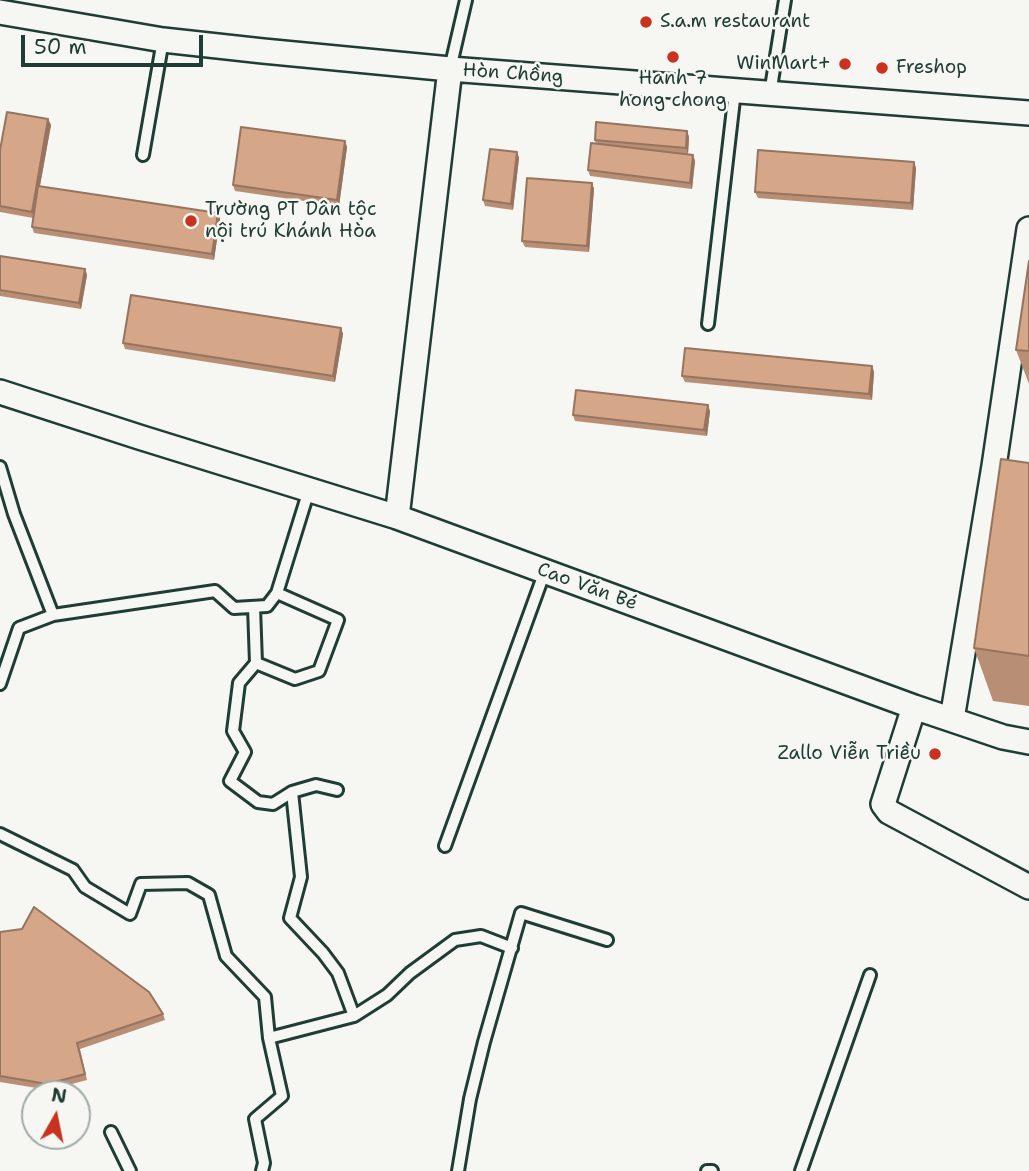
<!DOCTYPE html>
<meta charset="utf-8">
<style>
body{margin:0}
#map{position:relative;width:1029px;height:1171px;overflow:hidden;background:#f6f6f2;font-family:"Shantell Sans",sans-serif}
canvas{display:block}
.north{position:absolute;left:21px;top:1080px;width:70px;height:70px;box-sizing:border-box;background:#f6f6f2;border:2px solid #a0aca6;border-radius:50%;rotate:9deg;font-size:19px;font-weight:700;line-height:28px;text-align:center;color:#1f3d34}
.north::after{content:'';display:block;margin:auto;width:24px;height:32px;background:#c8321e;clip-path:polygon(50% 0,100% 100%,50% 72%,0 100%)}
.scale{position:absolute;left:21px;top:35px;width:182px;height:32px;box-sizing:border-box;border:4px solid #1f3d34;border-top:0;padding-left:9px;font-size:21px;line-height:24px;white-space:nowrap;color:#1f3d34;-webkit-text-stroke:5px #f6f6f2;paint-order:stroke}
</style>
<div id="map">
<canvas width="1029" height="1171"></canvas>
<div class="north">N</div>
<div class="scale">50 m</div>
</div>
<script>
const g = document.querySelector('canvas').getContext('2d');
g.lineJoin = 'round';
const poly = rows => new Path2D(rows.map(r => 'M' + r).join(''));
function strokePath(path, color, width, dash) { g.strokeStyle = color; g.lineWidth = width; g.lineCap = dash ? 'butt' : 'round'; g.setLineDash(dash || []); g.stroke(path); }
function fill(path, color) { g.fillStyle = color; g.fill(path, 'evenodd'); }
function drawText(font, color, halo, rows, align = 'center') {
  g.font = font + ' "Shantell Sans",sans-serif'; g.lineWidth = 5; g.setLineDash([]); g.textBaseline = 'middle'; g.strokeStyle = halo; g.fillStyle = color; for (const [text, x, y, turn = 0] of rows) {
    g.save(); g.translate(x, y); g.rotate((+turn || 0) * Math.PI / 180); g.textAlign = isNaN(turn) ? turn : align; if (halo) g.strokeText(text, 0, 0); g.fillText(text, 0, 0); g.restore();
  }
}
const lane = poly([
 [450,69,466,0],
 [770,94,785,0],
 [143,155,163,40],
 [708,324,735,91],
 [0,467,14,514,53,615,215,591,234,608,267,606,277,593,309,490],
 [277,593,338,620,319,671,295,679,256,663,239,683,233,731,245,752,230,781,258,802,273,804,292,792,316,785,337,790],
 [254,607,256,663],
 [0,684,19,628,53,615],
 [292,792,301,877,290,918,323,953,338,973,354,1016],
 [0,834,73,870,85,887,130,914,141,884,188,883,209,895,226,956,265,997,269,1038,282,1096,255,1119,264,1163,262,1171],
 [445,846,545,571],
 [269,1038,354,1016,387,995,410,973,455,940,481,936,512,948],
 [111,1132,130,1171],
 [458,1171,470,1099,484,1042,521,913,607,940],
 [707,1171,712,1171],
 [801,1171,870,975]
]);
const street = poly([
 [0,12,163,40,263,51,450,69,1029,113],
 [0,392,139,437,397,517,914,707,883,804,889,812,1029,887],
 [397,517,450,69],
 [914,707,1003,737,1029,742],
 [952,719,994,466,1029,229]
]);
strokePath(lane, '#1f3d34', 16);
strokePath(street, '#1f3d34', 28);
strokePath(lane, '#f6f6f2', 10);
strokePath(street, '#f6f6f2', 23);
fill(poly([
 [48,119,51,125,40,186,218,213,220,219,214,260,34,233,32,227,33,218,0,212,0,150],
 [687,131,689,137,688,154,659,151,693,155,695,161,692,189,590,176,588,170,596,144,595,140],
 [345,141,347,147,339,206,235,191,233,185],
 [517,152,519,158,513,210,485,206,483,200],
 [914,162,916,168,913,210,758,198,755,192],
 [592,183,594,189,589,252,525,247,522,241],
 [0,256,85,269,87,275,81,309,0,296],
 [1029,261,1029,384,1016,350],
 [341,328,343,334,335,382,125,349,123,343],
 [872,366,874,372,872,400,685,382,682,376],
 [710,411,707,436,575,421,573,415],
 [1029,463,1029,706,993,701,974,648],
 [0,932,163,1014,165,1020,80,1049,87,1080,49,1090,0,1082]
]), '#b88f75');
fill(poly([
 [48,119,51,125,34,218,32,212],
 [687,131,689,137,688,154,686,148],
 [345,141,347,147,339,206,337,200],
 [517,152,519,158,513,210,511,204],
 [693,155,695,161,692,189,690,183],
 [914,162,916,168,913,210,911,203],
 [592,183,594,189,589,252,587,246],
 [218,213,220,219,214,260,212,254],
 [85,269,87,275,81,309,79,303],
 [341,328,343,334,335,382,333,376],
 [872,366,874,372,872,400,869,394],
 [708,405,710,411,707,436,704,430]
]), '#96745f');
const building = poly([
 [7,112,48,119,32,212,0,206,0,150,7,112],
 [596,122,687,131,686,148,595,140,596,122],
 [241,127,345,141,337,200,233,185,241,127],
 [591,143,693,155,690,183,588,170,591,143],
 [490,149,517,152,511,204,483,200,490,149],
 [758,150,914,162,911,203,755,192,758,150],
 [527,178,592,183,587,246,522,241,527,178],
 [38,186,218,213,212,254,32,227,38,186],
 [0,256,85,269,79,303,0,290,0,256],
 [1029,261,1029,351,1016,350,1029,261],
 [131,295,341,328,333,376,123,343,131,295],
 [685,348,872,366,869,394,682,376,685,348],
 [576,390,708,405,704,430,573,415,576,390],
 [1001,459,1029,463,1029,656,974,648,1001,459],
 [34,907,149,992,163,1014,77,1043,85,1074,47,1084,0,1076,0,932,22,929,34,907]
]);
fill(building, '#d6a688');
strokePath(building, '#96745f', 2);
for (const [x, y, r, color] of [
 [646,22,7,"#c8321e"],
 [673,57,7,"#c8321e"],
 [845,64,7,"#c8321e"],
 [882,68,7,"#c8321e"],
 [191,221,7,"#c8321e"],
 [935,754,7,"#c8321e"]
]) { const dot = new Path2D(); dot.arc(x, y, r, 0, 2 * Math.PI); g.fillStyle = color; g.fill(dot); strokePath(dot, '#f6f6f2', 2.5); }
drawText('19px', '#1f3d34', '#f6f6f2', [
 ["S.a.m restaurant",660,22],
 ["WinMart+",831,64,"right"],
 ["Freshop",896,68],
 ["Hanh 7",673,79,"center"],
 ["hong chong",673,101,"center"],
 ["Trường PT Dân tộc",205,210],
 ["nội trú Khánh Hòa",205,232],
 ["Zallo Viễn Triều",921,754,"right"]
], 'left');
drawText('19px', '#1f3d34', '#f6f6f2', [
 ["Hòn Chồng",513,74,4],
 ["Cao Văn Bé",587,587,20]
]);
</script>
